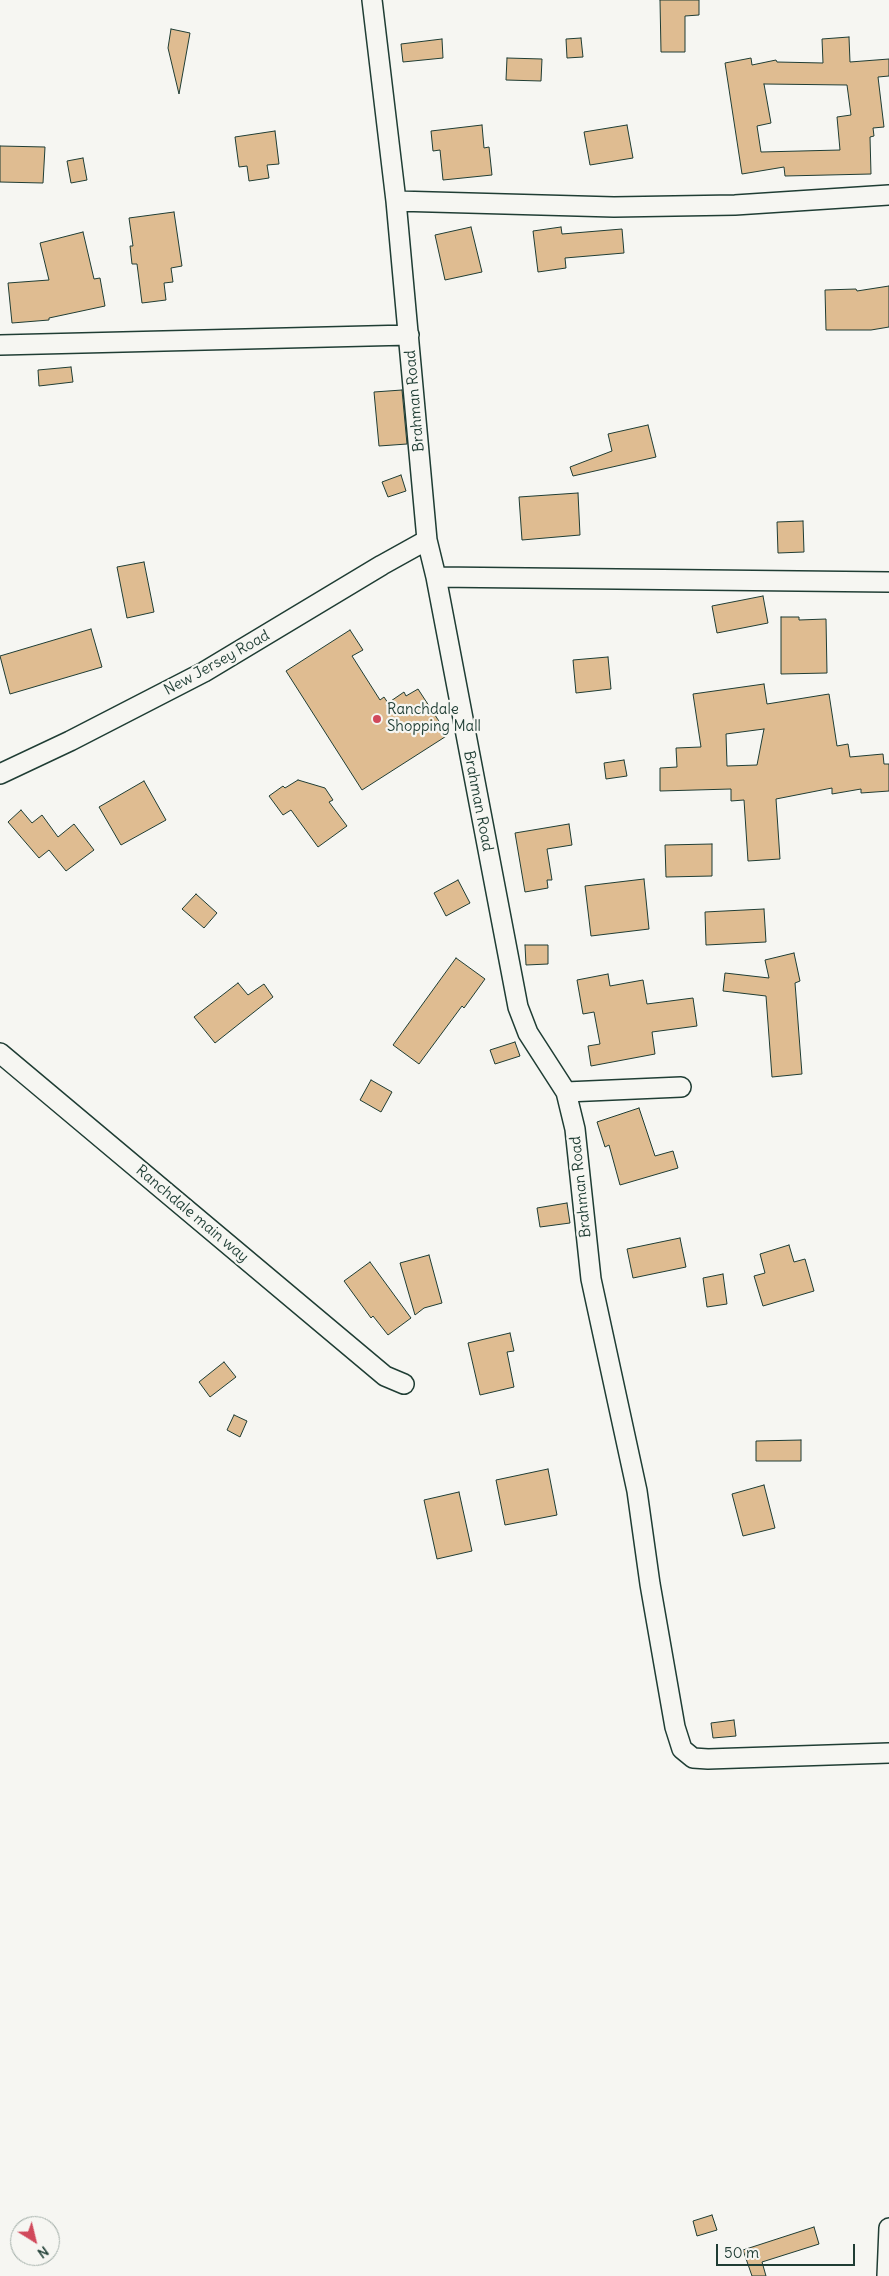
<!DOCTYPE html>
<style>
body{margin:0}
#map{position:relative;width:889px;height:2276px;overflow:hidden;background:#f6f6f2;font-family:Delius,sans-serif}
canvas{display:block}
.north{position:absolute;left:10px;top:2216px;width:50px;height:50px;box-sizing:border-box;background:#f6f6f2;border:1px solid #a0aca6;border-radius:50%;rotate:144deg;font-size:14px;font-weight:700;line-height:20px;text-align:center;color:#1f3d34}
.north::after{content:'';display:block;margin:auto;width:18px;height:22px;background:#d1495b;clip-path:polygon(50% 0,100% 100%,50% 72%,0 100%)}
.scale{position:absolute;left:716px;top:2244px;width:139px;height:22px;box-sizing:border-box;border:2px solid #1f3d34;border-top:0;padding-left:6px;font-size:15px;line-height:18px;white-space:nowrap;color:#1f3d34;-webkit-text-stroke:4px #f6f6f2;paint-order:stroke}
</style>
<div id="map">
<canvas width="889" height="2276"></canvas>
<div class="north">N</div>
<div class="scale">50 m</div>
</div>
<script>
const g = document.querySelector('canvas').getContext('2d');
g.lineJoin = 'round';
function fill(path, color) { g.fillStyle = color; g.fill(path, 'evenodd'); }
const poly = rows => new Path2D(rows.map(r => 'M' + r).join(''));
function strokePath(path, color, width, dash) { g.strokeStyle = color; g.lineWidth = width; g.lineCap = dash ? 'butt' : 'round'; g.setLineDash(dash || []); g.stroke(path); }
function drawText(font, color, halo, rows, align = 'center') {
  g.font = font + ' Delius,sans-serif'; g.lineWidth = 4.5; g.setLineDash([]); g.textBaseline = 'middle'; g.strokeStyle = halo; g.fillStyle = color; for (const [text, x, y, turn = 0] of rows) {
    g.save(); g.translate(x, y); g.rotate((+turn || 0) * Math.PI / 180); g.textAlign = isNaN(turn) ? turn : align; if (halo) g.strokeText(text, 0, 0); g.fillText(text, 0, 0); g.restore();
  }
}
const building = poly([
 [660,0,699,0,699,15,685,16,685,52,661,52,660,0],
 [171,29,190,33,179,94,168,48,171,29],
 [849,37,850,62,889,59,889,76,878,77,884,127,873,128,874,136,870,137,871,174,785,176,784,167,742,174,725,63,751,58,752,65,776,60,777,62,823,63,822,39,849,37],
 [764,84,847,85,851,115,837,117,840,150,761,152,757,126,771,123,764,84],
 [581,38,583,57,567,58,566,39,581,38],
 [442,39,443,58,403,62,401,44,442,39],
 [507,58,542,59,541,81,506,80,507,58],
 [482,125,484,148,489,147,492,175,443,180,440,150,433,151,431,131,482,125],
 [627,125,633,158,590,165,584,132,627,125],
 [275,131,279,164,267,165,269,178,249,181,247,166,239,167,235,137,275,131],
 [0,146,45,147,43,183,0,182,0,146],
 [83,158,87,180,71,183,67,161,83,158],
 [174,212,182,266,171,268,173,282,164,283,166,300,142,303,137,264,132,264,130,246,133,246,129,218,174,212],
 [471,227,482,272,445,280,435,235,471,227],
 [561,227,562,234,622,229,624,253,565,258,566,268,538,272,533,231,561,227],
 [83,232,94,279,100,278,105,306,49,318,49,320,12,323,8,283,49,280,40,243,83,232],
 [889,286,889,327,871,330,826,330,825,290,856,289,857,291,889,286],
 [71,367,73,382,39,386,38,370,71,367],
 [402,390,407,444,379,446,374,392,402,390],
 [648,425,656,457,573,476,570,467,612,451,608,434,648,425],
 [401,475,406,491,388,497,382,482,401,475],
 [578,493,580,535,522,540,519,497,578,493],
 [803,521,804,552,778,553,777,522,803,521],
 [144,562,154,612,127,618,117,567,144,562],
 [763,596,768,623,717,633,712,606,763,596],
 [781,617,799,617,799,620,826,619,827,673,781,674,781,617],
 [91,629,102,667,10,694,0,656,91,629],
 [350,630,363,650,352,656,380,700,384,697,388,703,404,692,406,696,418,689,448,735,362,790,286,671,350,630],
 [608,657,611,689,576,693,573,660,608,657],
 [764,684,767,704,829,694,837,746,848,744,850,757,883,754,884,764,889,764,889,791,861,793,861,789,832,794,832,788,776,799,780,859,748,861,744,800,731,801,731,789,660,791,660,768,677,767,676,748,701,747,693,694,764,684],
 [764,729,757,765,727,766,726,734,764,729],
 [624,760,627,776,606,779,604,763,624,760],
 [298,780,325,788,333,800,329,802,347,826,318,847,291,810,283,815,269,796,283,786,285,788,298,780],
 [144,781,166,820,121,845,99,807,144,781],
 [21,810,32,823,42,815,58,837,74,824,94,850,66,871,49,850,39,858,8,822,21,810],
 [569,824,572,845,547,849,552,880,547,880,548,888,525,892,515,833,569,824],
 [712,844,712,876,666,877,665,845,712,844],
 [644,879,649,929,591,936,585,886,644,879],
 [458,880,470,903,446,916,434,893,458,880],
 [196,894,217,913,204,928,182,909,196,894],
 [764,909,766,942,706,945,705,912,764,909],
 [525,945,548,945,548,964,526,965,525,945],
 [794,953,800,981,795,983,802,1074,772,1077,766,996,723,991,725,973,769,978,765,960,794,953],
 [456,958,485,979,464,1008,462,1006,419,1064,393,1045,456,958],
 [608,974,610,986,643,980,647,1004,693,998,697,1026,652,1032,655,1054,591,1066,588,1046,600,1044,594,1012,583,1014,577,980,608,974],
 [238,983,248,995,264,984,273,997,215,1043,194,1017,238,983],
 [515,1042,520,1056,495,1064,490,1050,515,1042],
 [371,1080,392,1092,381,1112,360,1100,371,1080],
 [639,1108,655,1156,673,1151,678,1168,620,1185,609,1145,605,1147,597,1122,639,1108],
 [567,1203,570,1223,540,1227,537,1208,567,1203],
 [680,1238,686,1267,633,1278,627,1249,680,1238],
 [789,1245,794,1262,805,1259,814,1291,763,1306,754,1276,765,1273,760,1254,789,1245],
 [429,1255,442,1303,424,1308,415,1315,400,1263,429,1255],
 [370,1262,411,1318,388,1335,373,1316,371,1318,344,1281,370,1262],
 [723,1274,727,1304,707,1307,703,1278,723,1274],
 [510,1333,514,1351,507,1352,514,1387,480,1395,468,1343,510,1333],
 [224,1362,236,1377,210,1397,199,1382,224,1362],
 [234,1415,247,1421,240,1437,227,1430,234,1415],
 [801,1440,801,1461,756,1461,756,1441,801,1440],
 [548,1469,557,1515,505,1525,496,1480,548,1469],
 [764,1485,775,1528,743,1536,732,1494,764,1485],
 [459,1492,472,1551,437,1559,424,1500,459,1492],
 [734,1720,736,1736,713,1738,711,1723,734,1720],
 [712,2215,717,2230,697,2236,693,2221,712,2215],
 [814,2227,819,2244,762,2262,766,2276,752,2276,743,2250,814,2227]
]);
fill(building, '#dfbc91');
strokePath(building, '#1f3d34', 1);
const street = poly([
 [372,0,396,201,427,540,436,577,518,1007,528,1033,566,1092,575,1129,591,1279,637,1491,650,1584,675,1727,682,1749,693,1758,708,1759,889,1753],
 [396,201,614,207,735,205,889,195],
 [0,345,409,335],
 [436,577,889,582],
 [0,774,70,741,204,672,382,565,427,540],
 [0,1053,385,1376,404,1384],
 [566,1092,681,1087],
 [887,2276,889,2228]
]);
strokePath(street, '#1f3d34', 22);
strokePath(street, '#f6f6f2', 19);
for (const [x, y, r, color] of [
 [377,719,5,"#d1495b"]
]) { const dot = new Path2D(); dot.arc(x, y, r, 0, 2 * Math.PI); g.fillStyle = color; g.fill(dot); strokePath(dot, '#f6f6f2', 2); }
drawText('15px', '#1f3d34', '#f6f6f2', [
 ["Brahman Road",415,401,-95],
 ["New Jersey Road",217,663,-29],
 ["Brahman Road",478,801,79],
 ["Brahman Road",581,1187,-96],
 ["Ranchdale main way",192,1214,40]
]);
drawText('15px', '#1f3d34', '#f6f6f2', [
 ["Ranchdale",387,710],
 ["Shopping Mall",387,727]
], 'left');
</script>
